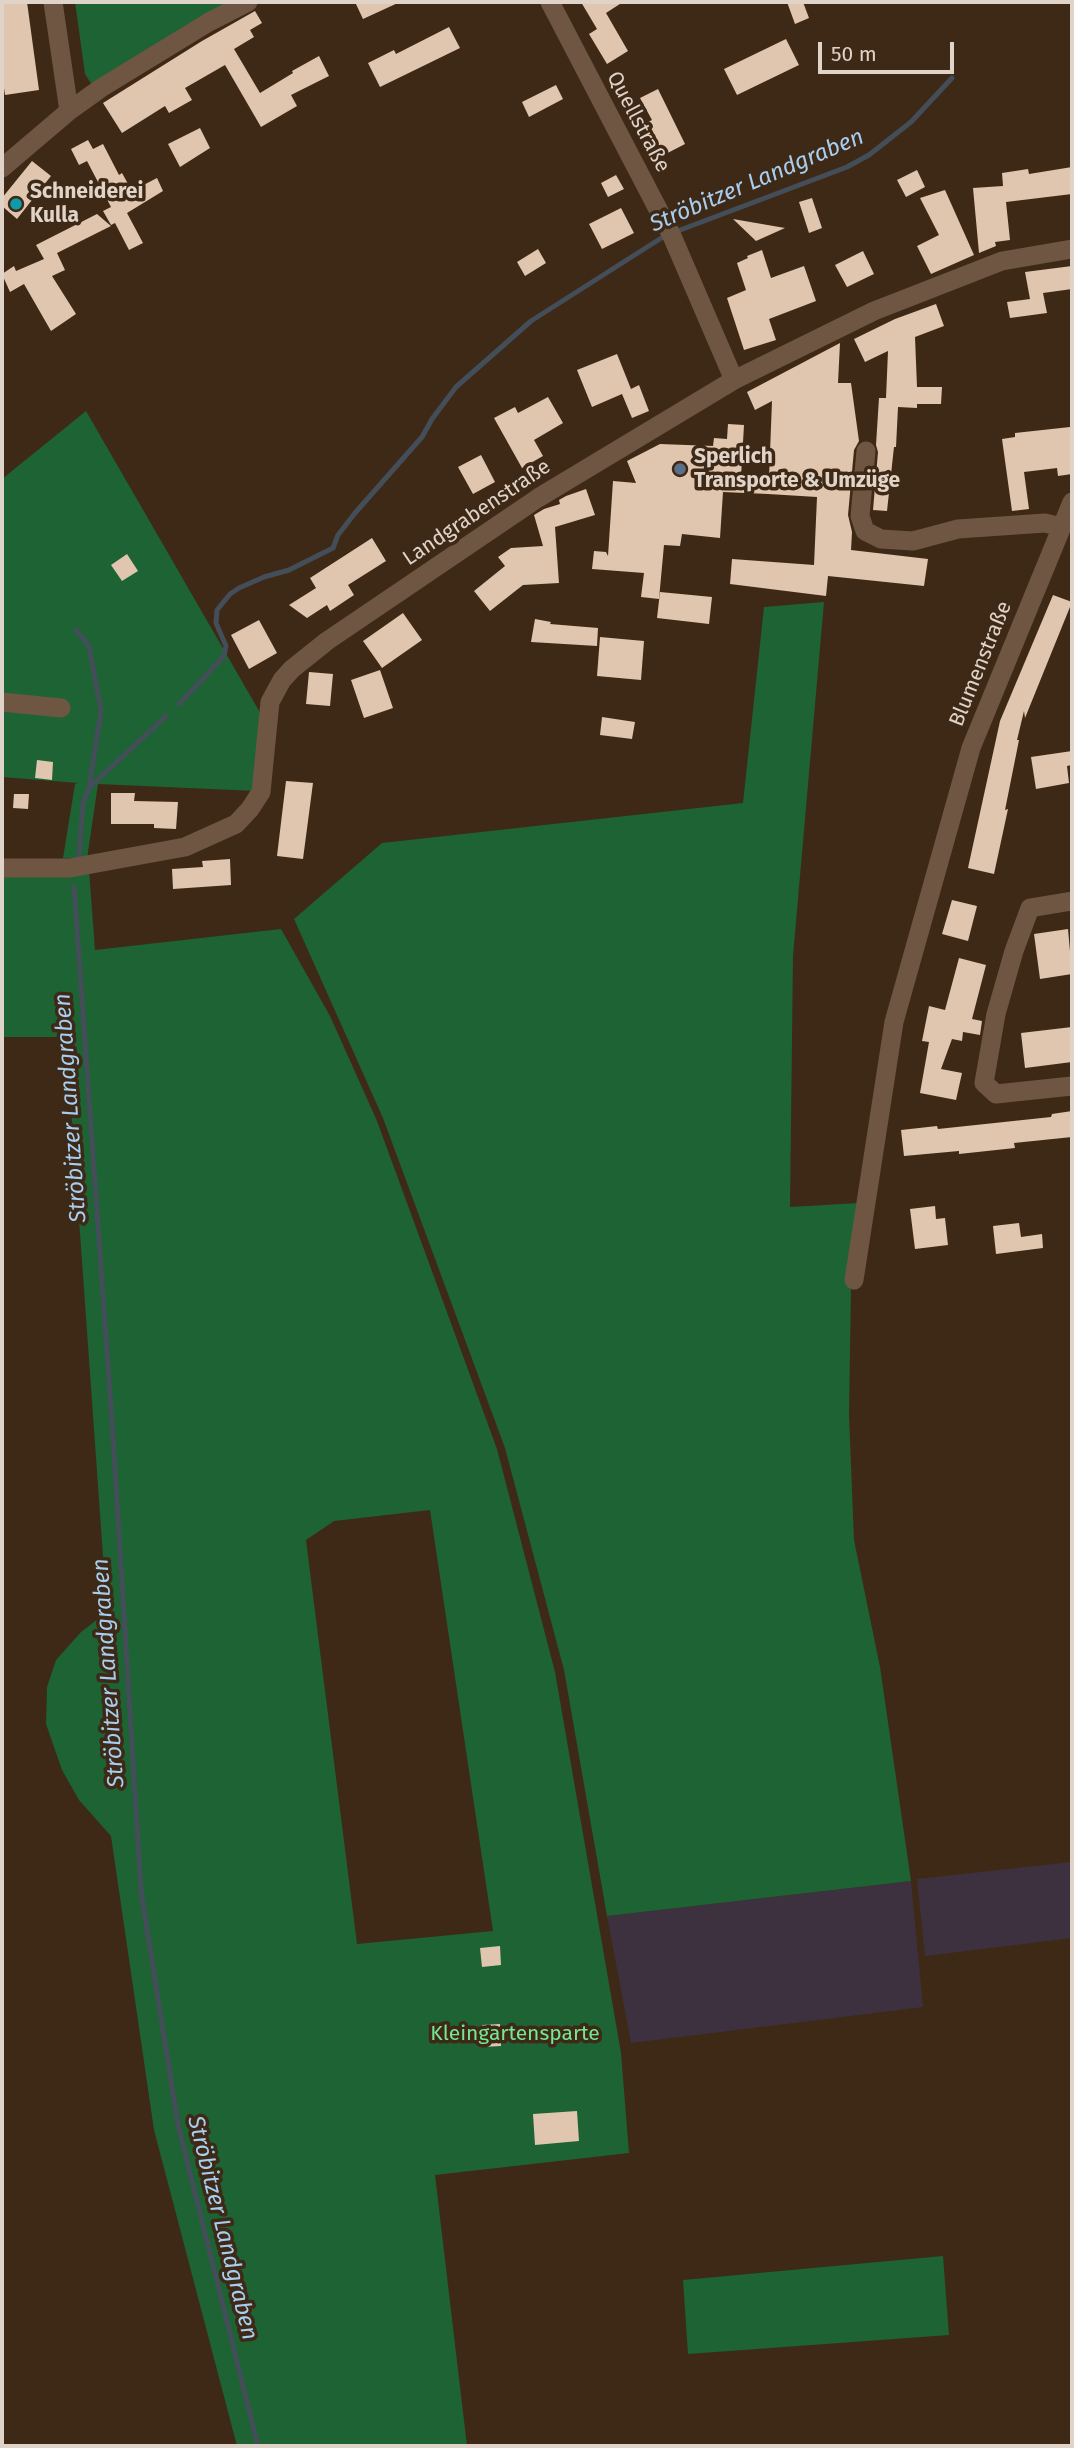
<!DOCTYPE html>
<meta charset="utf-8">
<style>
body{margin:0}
#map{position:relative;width:1074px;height:2448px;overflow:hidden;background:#3e2917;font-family:"Fira Sans",sans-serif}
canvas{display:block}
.frame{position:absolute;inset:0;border:4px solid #e0d3c8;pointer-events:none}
.scale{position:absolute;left:818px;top:42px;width:136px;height:32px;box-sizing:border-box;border:4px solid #e0d3c8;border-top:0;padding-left:9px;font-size:21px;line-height:24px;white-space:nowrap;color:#e0d3c8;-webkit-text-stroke:5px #3e2917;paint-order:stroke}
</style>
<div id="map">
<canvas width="1074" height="2448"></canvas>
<div class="frame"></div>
<div class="scale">50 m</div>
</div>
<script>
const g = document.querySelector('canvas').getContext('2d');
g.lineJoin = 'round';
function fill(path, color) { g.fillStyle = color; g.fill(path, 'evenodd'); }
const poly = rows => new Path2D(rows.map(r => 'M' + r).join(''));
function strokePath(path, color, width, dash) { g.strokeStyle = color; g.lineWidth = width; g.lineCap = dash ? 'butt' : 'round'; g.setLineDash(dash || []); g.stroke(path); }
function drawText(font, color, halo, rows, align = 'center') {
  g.font = font + ' "Fira Sans",sans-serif'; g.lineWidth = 7; g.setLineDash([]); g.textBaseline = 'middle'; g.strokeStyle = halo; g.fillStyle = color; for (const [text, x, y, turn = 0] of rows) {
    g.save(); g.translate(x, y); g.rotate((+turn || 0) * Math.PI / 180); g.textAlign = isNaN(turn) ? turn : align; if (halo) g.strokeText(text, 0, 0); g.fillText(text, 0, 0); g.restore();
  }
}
fill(poly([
 [1072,1862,1072,1938,925,1956,917,1879],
 [911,1881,923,2007,631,2043,607,1916]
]), '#3d313f');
fill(poly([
 [75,2,230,2,92,85,85,74],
 [86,411,262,716,256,791,98,784,87,859,63,858,75,784,78,783,2,777,2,479],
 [824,602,793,956,790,1207,859,1203,851,1286,849,1415,854,1540,880,1667,911,1881,607,1916,564,1670,505,1448,383,1118,294,919,382,843,743,803,764,607],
 [89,870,95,950,281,929,330,1016,377,1121,497,1449,555,1672,621,2053,629,2153,435,2175,467,2446,237,2446,154,2130,111,1836,79,1800,62,1770,46,1724,47,1687,56,1660,81,1632,107,1612,66,1037,2,1037,2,877],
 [430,1510,493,1931,357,1944,306,1540,334,1521],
 [943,2256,949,2335,688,2354,683,2280]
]), '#1d6334');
strokePath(poly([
 [675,232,847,167,869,155,911,122,952,78],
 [76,630,89,646,101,711,89,788],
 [179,704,224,656,226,646,216,623,217,610,230,594,239,588,264,577,289,570,333,548,338,535,355,513,422,437,432,419,456,387,531,321,666,235],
 [79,856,83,803,89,788,166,716],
 [74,887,113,1436,141,1891,178,2125,258,2446]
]), '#434e59', 5);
fill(poly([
 [27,2,39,90,5,95,2,74,2,4],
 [355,2,400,2,363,19],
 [581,2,623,2,606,13,628,51,607,64,589,34,597,29],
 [787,2,803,2,809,18,795,24],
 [255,11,262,23,250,30,254,37,234,49,260,93,293,73,292,71,319,56,329,76,291,95,297,106,261,127,225,65,185,88,192,100,169,113,165,106,122,133,103,103,202,41],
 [449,27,460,48,380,87,368,63,394,50,396,54],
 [786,39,799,65,737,95,724,69],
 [556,85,563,99,529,117,522,102],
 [658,89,685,144,658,158,642,125,652,120,640,98],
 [200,128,210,148,180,167,168,144],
 [88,140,93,149,103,144,119,175,122,173,132,191,157,178,163,191,127,213,143,243,129,250,115,223,111,225,103,211,111,207,87,161,79,165,71,149],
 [32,161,51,176,17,219,2,206,2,198],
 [1072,167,1072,194,1006,202,1010,240,995,242,996,246,979,253,973,188,1003,186,1002,173,1028,169,1029,174],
 [917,170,925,187,906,197,897,180],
 [616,175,624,189,608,197,601,183],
 [945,190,974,255,931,274,917,246,939,235,920,198],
 [812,198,822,228,809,233,799,202],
 [621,208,634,233,602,249,589,224],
 [97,214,111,226,57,253,65,270,52,276,76,314,51,331,24,284,10,292,2,274,14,266,16,271,44,259,36,245],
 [733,219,785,228,756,241],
 [538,249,546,263,525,276,517,262],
 [762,250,771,278,804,266,816,301,769,319,776,340,744,350,727,298,746,290,737,263,748,258,747,256],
 [863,251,874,274,847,287,835,265],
 [1072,266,1072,289,1043,293,1047,313,1010,318,1007,302,1030,299,1025,272],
 [936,304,944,326,915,337,917,387,942,387,941,404,917,404,917,408,898,407,896,447,894,447,887,511,873,510,878,452,876,445,879,398,886,398,888,351,865,362,854,339,895,319],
 [840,343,838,383,851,383,859,441,854,450,848,515,852,532,851,550,928,559,924,586,828,576,826,596,730,584,732,559,814,565,817,497,768,494,723,492,720,538,682,534,680,546,664,545,659,599,641,597,644,573,592,569,594,551,606,552,608,556,613,481,636,483,627,461,660,444,713,446,714,438,727,439,728,424,744,425,741,477,769,478,772,401,755,410,747,392],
 [617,354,631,389,639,385,649,411,632,418,622,394,592,407,577,370],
 [548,397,563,423,534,440,543,456,522,468,494,418,515,407,518,413],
 [1070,427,1072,474,1058,476,1057,468,1024,472,1029,509,1012,511,1002,439,1015,437,1015,433],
 [481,455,495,482,473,494,458,467],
 [586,489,595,515,555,527,559,583,523,585,490,611,474,591,505,566,498,557,511,548,543,546,534,515,544,509,560,504,559,500,566,496],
 [372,538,386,561,348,585,354,595,330,611,327,605,307,618,289,605,316,588,310,578],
 [127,554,138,571,122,581,111,565],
 [660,592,712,597,709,624,657,618],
 [1053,595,1072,602,1025,718,1024,711,1017,740,1019,740,1005,810,1008,809,994,874,968,868,1000,721],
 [403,613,422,640,382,668,363,641],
 [535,619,551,622,550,624,598,628,597,646,531,642],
 [259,620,277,653,249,669,231,635],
 [600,637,644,641,641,680,597,676],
 [380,670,393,708,364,718,351,680],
 [309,672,333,674,330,706,306,704],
 [602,717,635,722,632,739,600,735],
 [1072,751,1072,765,1067,766,1069,783,1036,789,1031,757],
 [37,760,53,762,52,780,35,778],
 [286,781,313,783,303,859,277,856],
 [111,793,135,793,134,801,178,802,176,829,154,828,154,824,111,824],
 [14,794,29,794,28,809,13,808],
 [230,859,231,885,173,889,172,869,203,867,202,861],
 [952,900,977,906,968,941,942,934],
 [1068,929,1072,974,1040,979,1034,934],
 [959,958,986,965,972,1019,982,1021,980,1035,963,1032,962,1041,952,1039,941,1069,962,1073,956,1100,920,1093,929,1042,922,1041,929,1006,945,1010],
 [1072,1027,1072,1062,1025,1068,1021,1033],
 [1072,1111,1072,1137,1014,1143,1015,1148,959,1154,959,1151,904,1156,901,1130,937,1126,938,1129,1051,1117,1052,1114],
 [935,1206,936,1219,945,1218,948,1245,915,1249,910,1209],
 [1019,1223,1021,1237,1042,1234,1043,1248,996,1254,993,1226],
 [500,1946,501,1965,482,1967,480,1948],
 [500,2024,501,2046,483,2047,482,2025],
 [577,2111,579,2141,535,2145,533,2114]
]), '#e0c5af');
strokePath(poly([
 [53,2,69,111],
 [550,2,672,236,734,380],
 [2,168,69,111,101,88,209,22,248,2],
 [866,451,860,516,865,531,881,539,913,541,958,529,1045,523,1061,527],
 [2,702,61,708],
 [2,868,70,868,185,847,236,824,250,809,261,792,270,702,282,680,292,669,327,641,538,498,734,380,874,311,1002,261,1072,249],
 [1072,901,1030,908,1014,951,996,1014,984,1083,996,1094,1072,1086],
 [854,1280,894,1022,971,748,1072,502]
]), '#6e5643', 19);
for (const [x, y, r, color] of [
 [16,204,7,"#0f9aa8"],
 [680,469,7,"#5c6f8a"]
]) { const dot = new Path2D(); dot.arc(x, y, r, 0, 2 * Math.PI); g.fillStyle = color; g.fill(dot); strokePath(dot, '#3e2917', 2.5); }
drawText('21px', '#e0d3c8', '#3e2917', [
 ["Quellstraße",638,122,62],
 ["Landgrabenstraße",477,513,-34],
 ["Blumenstraße",981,664,-68]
]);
drawText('bold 21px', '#e0d3c8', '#3e2917', [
 ["Schneiderei",30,192],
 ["Kulla",30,216],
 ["Sperlich",694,457],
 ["Transporte & Umzüge",694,481]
], 'left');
drawText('21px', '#74e793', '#3e2917', [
 ["Kleingartensparte",515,2034]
]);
drawText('italic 23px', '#a7cef0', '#3e2917', [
 ["Ströbitzer Landgraben",757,181,-23],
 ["Ströbitzer Landgraben",71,1108,-94],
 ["Ströbitzer Landgraben",109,1673,-94],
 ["Ströbitzer Landgraben",222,2228,76]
]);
</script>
